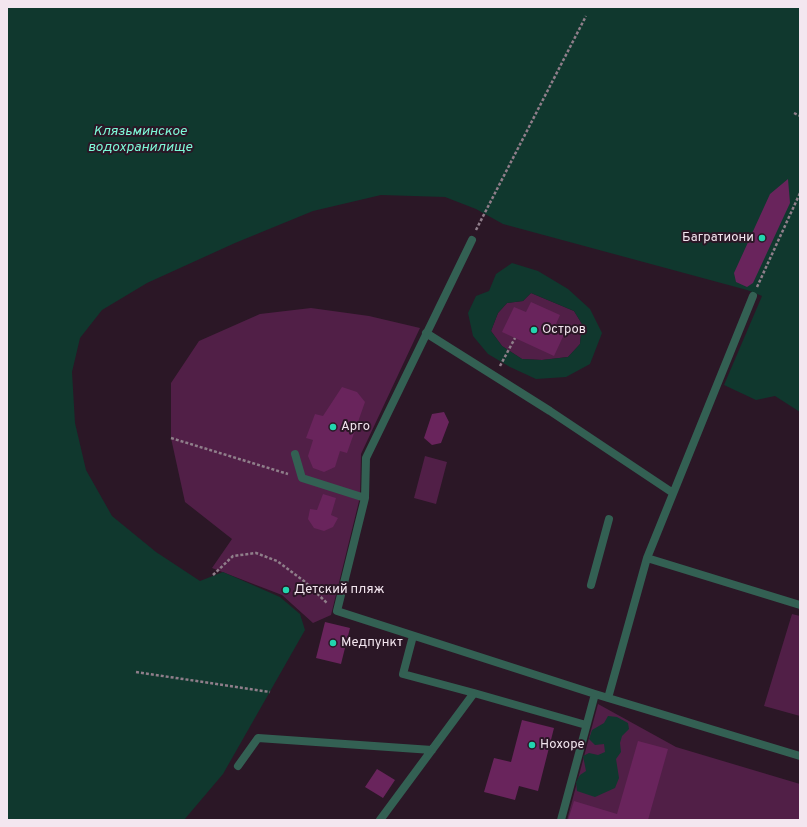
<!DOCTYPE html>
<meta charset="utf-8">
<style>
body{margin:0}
#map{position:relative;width:807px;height:827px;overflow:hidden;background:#2b1726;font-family:Overpass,sans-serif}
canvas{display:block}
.frame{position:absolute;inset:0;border:8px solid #f3e6ef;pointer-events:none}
</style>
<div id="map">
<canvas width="807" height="827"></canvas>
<div class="frame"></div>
</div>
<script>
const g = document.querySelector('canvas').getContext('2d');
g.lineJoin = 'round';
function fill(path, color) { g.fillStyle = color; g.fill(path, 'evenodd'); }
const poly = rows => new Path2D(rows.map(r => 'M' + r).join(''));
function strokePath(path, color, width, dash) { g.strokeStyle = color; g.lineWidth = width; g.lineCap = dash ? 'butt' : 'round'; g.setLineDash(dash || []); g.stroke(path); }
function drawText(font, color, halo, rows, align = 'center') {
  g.font = font + ' Overpass,sans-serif'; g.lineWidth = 4; g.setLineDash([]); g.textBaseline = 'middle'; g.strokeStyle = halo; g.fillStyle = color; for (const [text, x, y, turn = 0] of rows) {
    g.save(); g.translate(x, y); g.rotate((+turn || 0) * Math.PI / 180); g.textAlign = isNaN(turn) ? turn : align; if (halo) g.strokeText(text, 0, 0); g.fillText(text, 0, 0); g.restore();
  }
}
fill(poly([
 [531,293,574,311,582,324,580,344,568,357,542,360,522,359,502,346,491,331,498,313,507,303,523,301],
 [311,308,369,316,420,328,361,454,360,497,331,615,313,623,282,595,212,568,232,539,185,502,171,438,171,383,199,341,260,314],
 [425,456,447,462,436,504,414,498],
 [792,614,800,616,800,716,764,706],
 [598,704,676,747,800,784,800,820,567,820]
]), '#511f47');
fill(poly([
 [7,7,800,7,800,412,775,396,756,400,724,385,762,296,747,290,503,224,476,209,445,197,381,195,313,211,235,243,147,283,102,310,80,338,72,372,75,423,86,470,112,516,156,552,200,581,223,572,280,597,300,614,305,630,223,774,184,820,7,820],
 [512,263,538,271,568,289,590,309,602,333,590,364,566,377,536,379,510,367,488,354,473,336,468,313,476,296,489,291,496,274],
 [531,293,574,311,582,324,580,344,568,357,542,360,522,359,502,346,491,331,498,313,507,303,523,301],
 [608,716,617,717,628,723,629,729,622,736,620,743,621,752,616,759,619,778,615,788,595,797,577,791,576,782,580,775,586,771,583,756,589,753,598,755,605,752,604,744,595,745,589,739,592,730,604,723]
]), '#10382e');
fill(poly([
 [788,179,790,203,753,283,747,287,736,282,734,273,770,194],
 [531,302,560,315,556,324,567,328,554,356,502,332,514,307,526,312],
 [342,387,357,392,365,402,347,453,340,451,335,467,324,472,313,468,308,456,313,440,306,438,315,414,323,416],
 [444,412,449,422,441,443,432,445,424,438,432,414],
 [323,494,336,498,331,515,338,518,333,527,324,531,314,528,308,519,310,509,317,510],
 [325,622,350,628,341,664,316,658],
 [522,720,554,728,538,791,519,786,515,800,484,792,494,758,511,762],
 [638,741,668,749,648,820,568,820,574,801,617,814],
 [377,769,395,780,383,798,365,787]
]), '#69245c');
strokePath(poly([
 [794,113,800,116],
 [476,230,586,16],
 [757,287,800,193],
 [500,366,515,338],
 [171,438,288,474],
 [213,575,233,556,256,553,277,561,304,581,327,603],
 [136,672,270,692]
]), '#8f7e8a', 2.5, [3, 2]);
strokePath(poly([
 [472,240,366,458,365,498,337,611,595,694,800,756],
 [426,333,550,411,673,493],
 [295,454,302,478,365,498],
 [647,558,800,605],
 [591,585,609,519],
 [413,636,403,674,474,693],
 [608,698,647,558,753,296],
 [238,766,258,738,432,750],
 [380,820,474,693,586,725],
 [561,820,595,694]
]), '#336053', 8);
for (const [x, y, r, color] of [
 [762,238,4,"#22d5af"],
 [534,330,4,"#22d5af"],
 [333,427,4,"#22d5af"],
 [286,590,4,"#22d5af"],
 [333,643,4,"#22d5af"],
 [532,745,4,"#22d5af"]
]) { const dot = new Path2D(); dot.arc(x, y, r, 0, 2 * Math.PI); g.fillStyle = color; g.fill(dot); strokePath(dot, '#2b1726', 1.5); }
drawText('13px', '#f3e6ef', '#2b1726', [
 ["Багратиони",754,238,"right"],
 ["Остров",542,330],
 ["Арго",341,427],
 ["Детский пляж",294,590],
 ["Медпункт",341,643],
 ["Нохоре",540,745]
], 'left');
drawText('italic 14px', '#7ef9d8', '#2b1726', [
 ["Клязьминское",140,132],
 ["водохранилище",140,148]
]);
</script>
